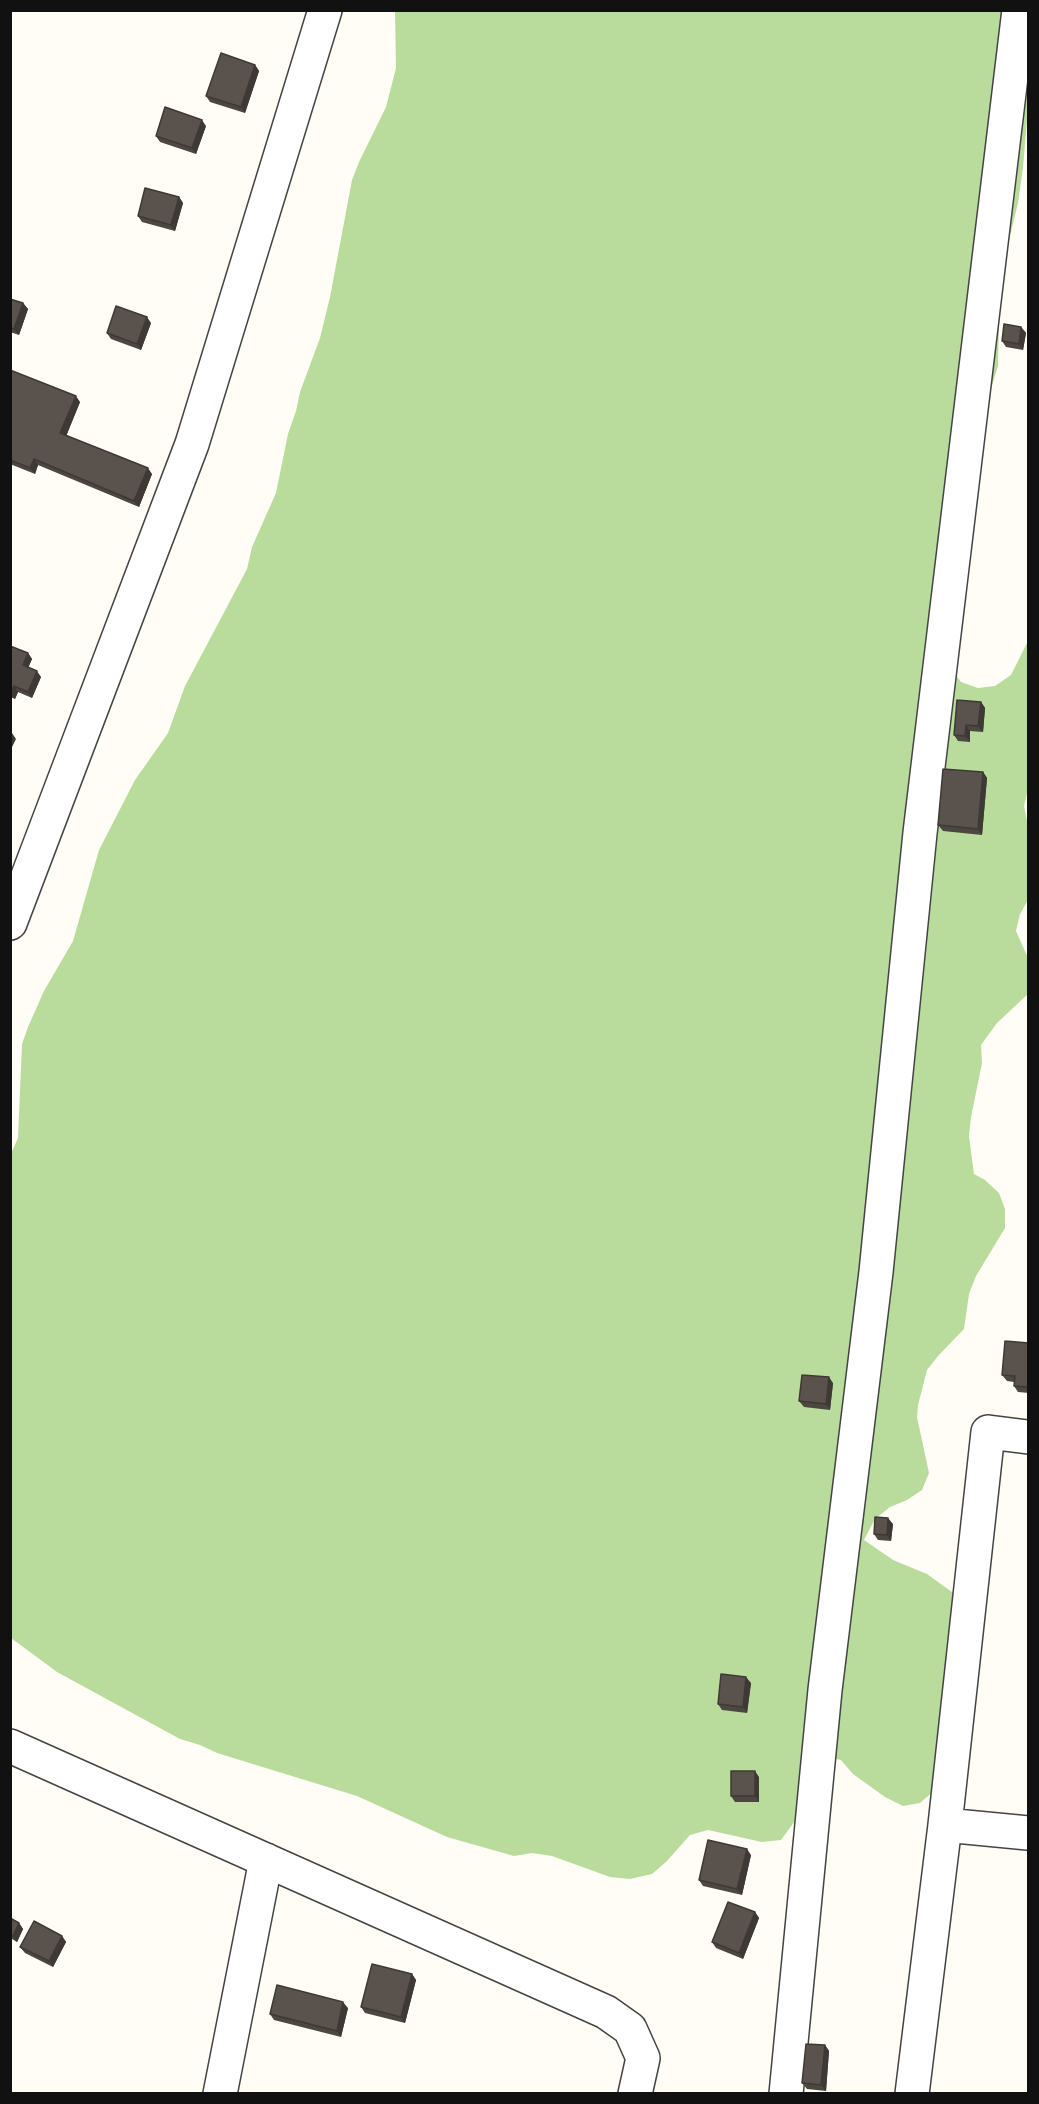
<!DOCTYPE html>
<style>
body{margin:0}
#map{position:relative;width:1039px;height:2104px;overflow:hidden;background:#fffdf5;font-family:"Libre Baskerville",serif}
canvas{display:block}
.frame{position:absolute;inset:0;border:12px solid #111;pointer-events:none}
</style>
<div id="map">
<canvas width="1039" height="2104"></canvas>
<div class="frame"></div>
</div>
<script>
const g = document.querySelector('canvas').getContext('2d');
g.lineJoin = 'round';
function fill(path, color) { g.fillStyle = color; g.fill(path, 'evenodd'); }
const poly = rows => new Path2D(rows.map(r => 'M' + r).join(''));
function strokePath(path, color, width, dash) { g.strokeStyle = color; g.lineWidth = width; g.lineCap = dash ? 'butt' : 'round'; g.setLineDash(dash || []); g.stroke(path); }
fill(poly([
 [395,11,1028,11,1028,108,1023,168,1018,203,1000,277,998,366,987,402,950,667,961,682,978,688,995,686,1011,675,1028,641,1028,789,1024,806,1028,826,1028,900,1020,914,1016,931,1028,958,1028,994,997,1023,981,1045,982,1063,971,1117,969,1136,974,1174,985,1180,999,1193,1005,1209,1005,1228,976,1276,969,1294,964,1329,938,1356,927,1370,918,1405,917,1417,929,1473,922,1490,907,1500,890,1507,875,1519,864,1540,893,1560,927,1574,956,1595,934,1791,920,1803,903,1806,885,1797,853,1774,841,1760,822,1756,803,1810,781,1840,762,1842,708,1830,690,1835,666,1862,652,1874,630,1879,610,1877,552,1856,532,1853,514,1856,447,1837,357,1796,217,1753,200,1745,180,1739,57,1672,11,1638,10,1156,18,1138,22,1044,28,1027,44,991,73,941,99,850,135,780,168,733,185,686,247,569,252,547,276,493,288,434,296,411,300,392,320,338,330,297,352,180,359,162,386,107,396,68]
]), '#b9dc9c');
const minor = poly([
 [10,923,192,444,325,10],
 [10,1746,606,2012,630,2029,643,2058,635,2094],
 [945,1825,1028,1833],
 [220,2094,266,1860],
 [786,2094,825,1690,876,1272,920,833,1019,10],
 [912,2094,945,1825,988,1432,1028,1437]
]);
strokePath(minor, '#444', 36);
strokePath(minor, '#fff', 33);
fill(poly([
 [255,65,259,71,245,113,210,102,206,96],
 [206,126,196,154,160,142,156,136],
 [179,197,183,203,175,231,142,222,138,216],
 [10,299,23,303,28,309,19,335,10,332],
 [151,323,141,350,111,339,107,333],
 [1021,327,1026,333,1023,350,1006,347,1002,341],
 [10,370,80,402,66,436,152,474,139,507,38,465,35,474,10,464],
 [10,646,28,653,32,659,28,667,41,677,32,698,18,692,15,699,10,697],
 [981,702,985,708,983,732,970,731,970,742,958,741,954,735],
 [983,772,987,778,982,835,943,831,938,825],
 [1029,1343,1029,1393,1018,1392,1014,1386,1014,1382,1007,1381,1002,1375],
 [833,1383,830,1410,804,1407,799,1401],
 [893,1524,891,1541,878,1540,874,1534],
 [751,1683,747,1713,722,1710,718,1704],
 [759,1777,759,1802,735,1802,731,1796],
 [751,1855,742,1895,703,1886,699,1880],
 [755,1912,759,1918,743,1959,716,1948,712,1942],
 [10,1918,19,1923,23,1929,17,1942,12,1939,10,1941],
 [62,1936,66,1942,53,1967,25,1953,20,1947],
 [412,1974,416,1980,405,2023,365,2013,361,2007],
 [348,2008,341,2037,274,2020,270,2014],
 [825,2045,829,2051,826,2091,807,2089,802,2083]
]), '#4d4742');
fill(poly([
 [255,65,259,71,245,113,241,107],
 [202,120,206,126,196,154,192,148],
 [179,197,183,203,175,231,171,225],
 [23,303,28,309,19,335,14,329],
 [147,317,151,323,141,350,137,344],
 [1021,327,1026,333,1023,350,1019,344],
 [76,396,80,402,65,439,60,433],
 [34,459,38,465,35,474,30,468],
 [148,468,152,474,139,507,134,501],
 [28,653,32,659,27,671,23,665],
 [37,671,41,677,32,698,28,692],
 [14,686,18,692,15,699,11,693],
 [981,702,985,708,983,732,978,726],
 [966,725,970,731,970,742,965,736],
 [12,733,16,739,10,751,10,736],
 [983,772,987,778,982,835,978,829],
 [829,1377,833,1383,830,1410,826,1404],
 [888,1518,893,1524,891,1541,887,1535],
 [746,1677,751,1683,747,1713,743,1707],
 [755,1771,759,1777,759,1802,755,1796],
 [747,1849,751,1855,742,1895,737,1889],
 [755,1912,759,1918,743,1959,739,1953],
 [19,1923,23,1929,17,1942,13,1936],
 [62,1936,66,1942,53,1967,49,1961],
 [412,1974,416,1980,405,2023,401,2017],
 [343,2002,348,2008,341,2037,337,2031],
 [825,2045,829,2051,826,2091,821,2085]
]), '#3f3936');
const building = poly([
 [221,53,255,65,241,107,206,96,221,53],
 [165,107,202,120,192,148,156,136,165,107],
 [145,188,179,197,171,225,138,216,145,188],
 [10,299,23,303,14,329,10,328,10,299],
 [116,306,147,317,137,344,107,333,116,306],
 [1004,324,1021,327,1019,344,1002,341,1004,324],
 [10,370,76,396,60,433,148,468,134,501,34,459,30,468,10,460,10,370],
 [10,646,28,653,23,665,37,671,28,692,14,686,10,693,10,646],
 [957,700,981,702,978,726,966,725,965,736,954,735,957,700],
 [943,769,983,772,978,829,938,825,943,769],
 [1005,1341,1029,1343,1029,1387,1014,1386,1015,1376,1002,1375,1005,1341],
 [802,1375,829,1377,826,1404,799,1401,802,1375],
 [875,1517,888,1518,887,1535,874,1534,875,1517],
 [721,1674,746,1677,743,1707,718,1704,721,1674],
 [731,1771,755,1771,755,1796,731,1796,731,1771],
 [708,1840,747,1849,737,1889,699,1880,708,1840],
 [728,1902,755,1912,739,1953,712,1942,728,1902],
 [10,1918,19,1923,13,1936,10,1935,10,1918],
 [34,1921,62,1936,49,1961,20,1947,34,1921],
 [372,1964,412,1974,401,2017,361,2007,372,1964],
 [277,1985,343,2002,337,2031,270,2014,277,1985],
 [806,2044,825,2045,821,2085,802,2083,806,2044]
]);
fill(building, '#5a524d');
strokePath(building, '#3f3936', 1.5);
</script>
